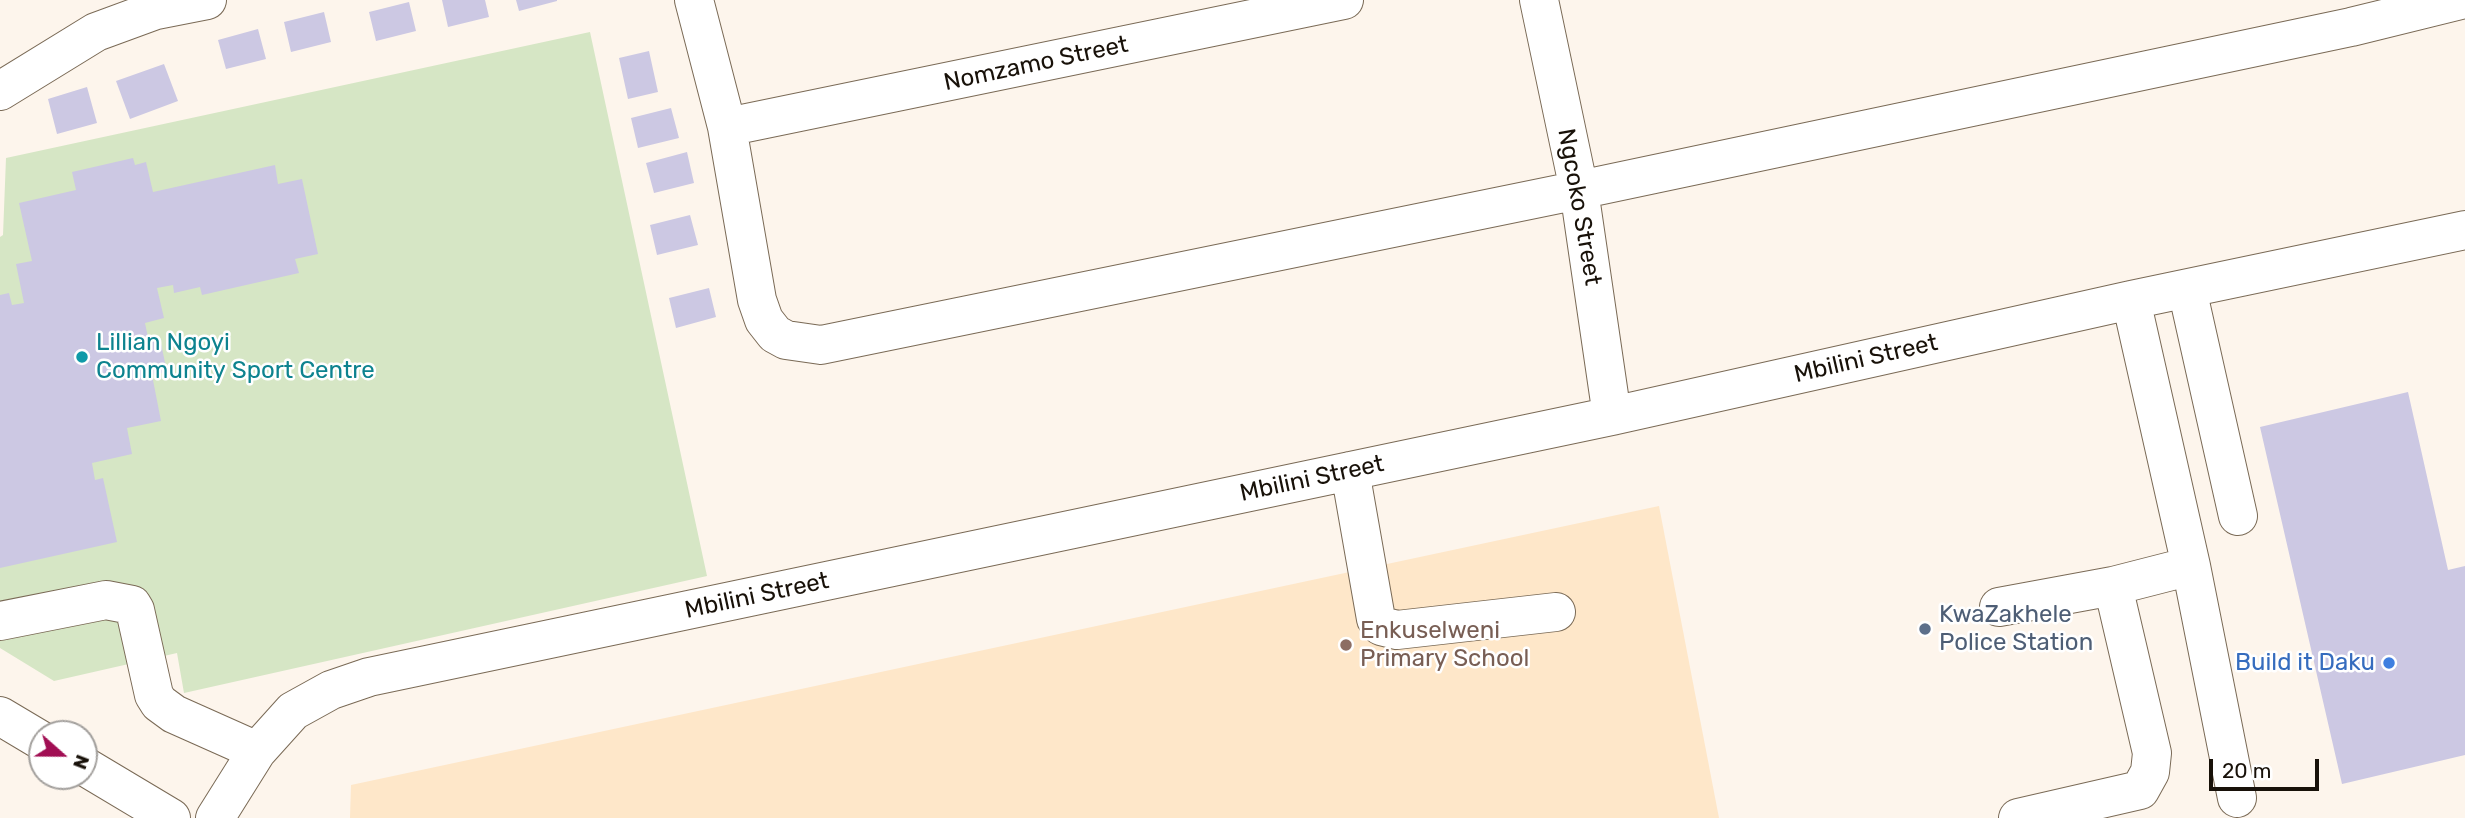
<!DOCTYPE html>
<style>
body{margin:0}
#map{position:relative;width:2465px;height:818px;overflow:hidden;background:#fdf5ec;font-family:Rubik,sans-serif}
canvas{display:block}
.north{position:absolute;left:28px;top:720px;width:70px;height:70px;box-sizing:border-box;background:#fff;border:2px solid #a3a09d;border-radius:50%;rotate:111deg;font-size:19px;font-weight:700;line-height:28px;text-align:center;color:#181109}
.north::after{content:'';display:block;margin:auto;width:24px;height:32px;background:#a10e53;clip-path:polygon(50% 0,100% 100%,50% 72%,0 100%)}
.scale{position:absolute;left:2209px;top:759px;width:110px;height:32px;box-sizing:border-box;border:4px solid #181109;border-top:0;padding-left:9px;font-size:21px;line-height:24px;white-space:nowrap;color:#181109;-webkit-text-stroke:5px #fff;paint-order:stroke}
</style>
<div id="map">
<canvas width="2465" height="818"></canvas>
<div class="north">N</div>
<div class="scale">20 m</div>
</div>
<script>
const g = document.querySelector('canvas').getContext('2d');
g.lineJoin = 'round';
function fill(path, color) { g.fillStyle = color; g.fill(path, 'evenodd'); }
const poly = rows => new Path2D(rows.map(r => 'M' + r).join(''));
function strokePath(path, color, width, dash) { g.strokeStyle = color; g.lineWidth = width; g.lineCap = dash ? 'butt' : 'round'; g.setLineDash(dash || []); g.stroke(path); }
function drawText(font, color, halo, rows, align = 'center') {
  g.font = font + ' Rubik,sans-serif'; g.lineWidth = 5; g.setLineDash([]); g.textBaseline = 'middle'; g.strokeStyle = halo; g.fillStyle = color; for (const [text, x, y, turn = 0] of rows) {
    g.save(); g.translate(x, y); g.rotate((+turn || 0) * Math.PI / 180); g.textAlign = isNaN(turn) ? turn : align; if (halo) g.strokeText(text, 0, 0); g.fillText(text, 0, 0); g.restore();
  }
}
fill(poly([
 [1659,506,1719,818,350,818,351,785]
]), '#fee7c9');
fill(poly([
 [590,32,707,576,184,693,177,653,54,681,0,648,0,237,3,235,6,158]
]), '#d6e6c5');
fill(poly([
 [442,0,485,0,489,17,448,27],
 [516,0,557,0,557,1,519,11],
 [409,2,416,31,376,41,369,12],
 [324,12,331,42,291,52,284,22],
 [258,29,266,59,226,69,218,40],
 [649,51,658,92,628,99,619,58],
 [164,64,178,101,130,119,116,81],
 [87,87,97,123,57,134,48,99],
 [671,108,679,138,638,148,631,118],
 [687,152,694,183,654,193,646,163],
 [133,158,135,165,146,162,153,192,275,165,278,184,302,179,318,254,295,259,299,273,202,295,200,287,174,293,173,285,157,288,164,318,145,323,149,342,160,339,167,372,152,375,161,421,127,428,132,454,92,463,95,480,103,478,117,542,0,568,0,295,9,293,12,305,24,303,16,264,32,261,19,203,76,190,72,172],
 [690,215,698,245,657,255,650,225],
 [709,288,716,317,676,328,669,298],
 [2408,392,2448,570,2465,566,2465,755,2342,784,2260,427]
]), '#ccc8e3');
const minor = poly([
 [694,0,727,127,757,300,764,320,775,334,786,340,821,345,1579,190,2351,27,2461,0],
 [1539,0,1579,190,1612,416],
 [0,91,96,32,156,10,207,0],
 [727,127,1344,0],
 [2187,289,2238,516],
 [2131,300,2191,566,2237,798],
 [1350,471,1376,619,1381,626,1397,630,1556,612],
 [1999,607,2113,586,2191,566],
 [0,621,106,600,132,605,135,610,154,695,159,703,174,714,257,751],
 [0,716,42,741],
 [84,766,171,818],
 [215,818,257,751,293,711,331,690,369,677,1612,416,2131,300,2465,230],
 [2018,818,2140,790,2150,772,2152,753,2113,586]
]);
strokePath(minor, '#7a6a56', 40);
strokePath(minor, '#fff', 38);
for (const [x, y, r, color] of [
 [82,357,7,"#0f9aa8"],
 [1925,629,7,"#5c6f8a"],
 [1346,645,7,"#8d6e63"],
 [2389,663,7,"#3f7fe0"]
]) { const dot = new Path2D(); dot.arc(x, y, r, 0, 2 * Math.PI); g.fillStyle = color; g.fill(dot); strokePath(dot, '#fff', 2.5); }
drawText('24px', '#181109', '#fff', [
 ["Nomzamo Street",1036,64,-12],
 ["Ngcoko Street",1579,207,80],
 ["Mbilini Street",1866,359,-13],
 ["Mbilini Street",1312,479,-12],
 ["Mbilini Street",757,596,-12]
]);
drawText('24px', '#0d838f', '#fff', [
 ["Lillian Ngoyi",96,343],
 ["Community Sport Centre",96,371]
], 'left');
drawText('24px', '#4e5e75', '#fff', [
 ["KwaZakhele",1939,615],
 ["Police Station",1939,643]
], 'left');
drawText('24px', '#785e54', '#fff', [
 ["Enkuselweni",1360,631],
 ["Primary School",1360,659]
], 'left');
drawText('24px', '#366cbe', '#fff', [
 ["Build it Daku",2375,663]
], 'right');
</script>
